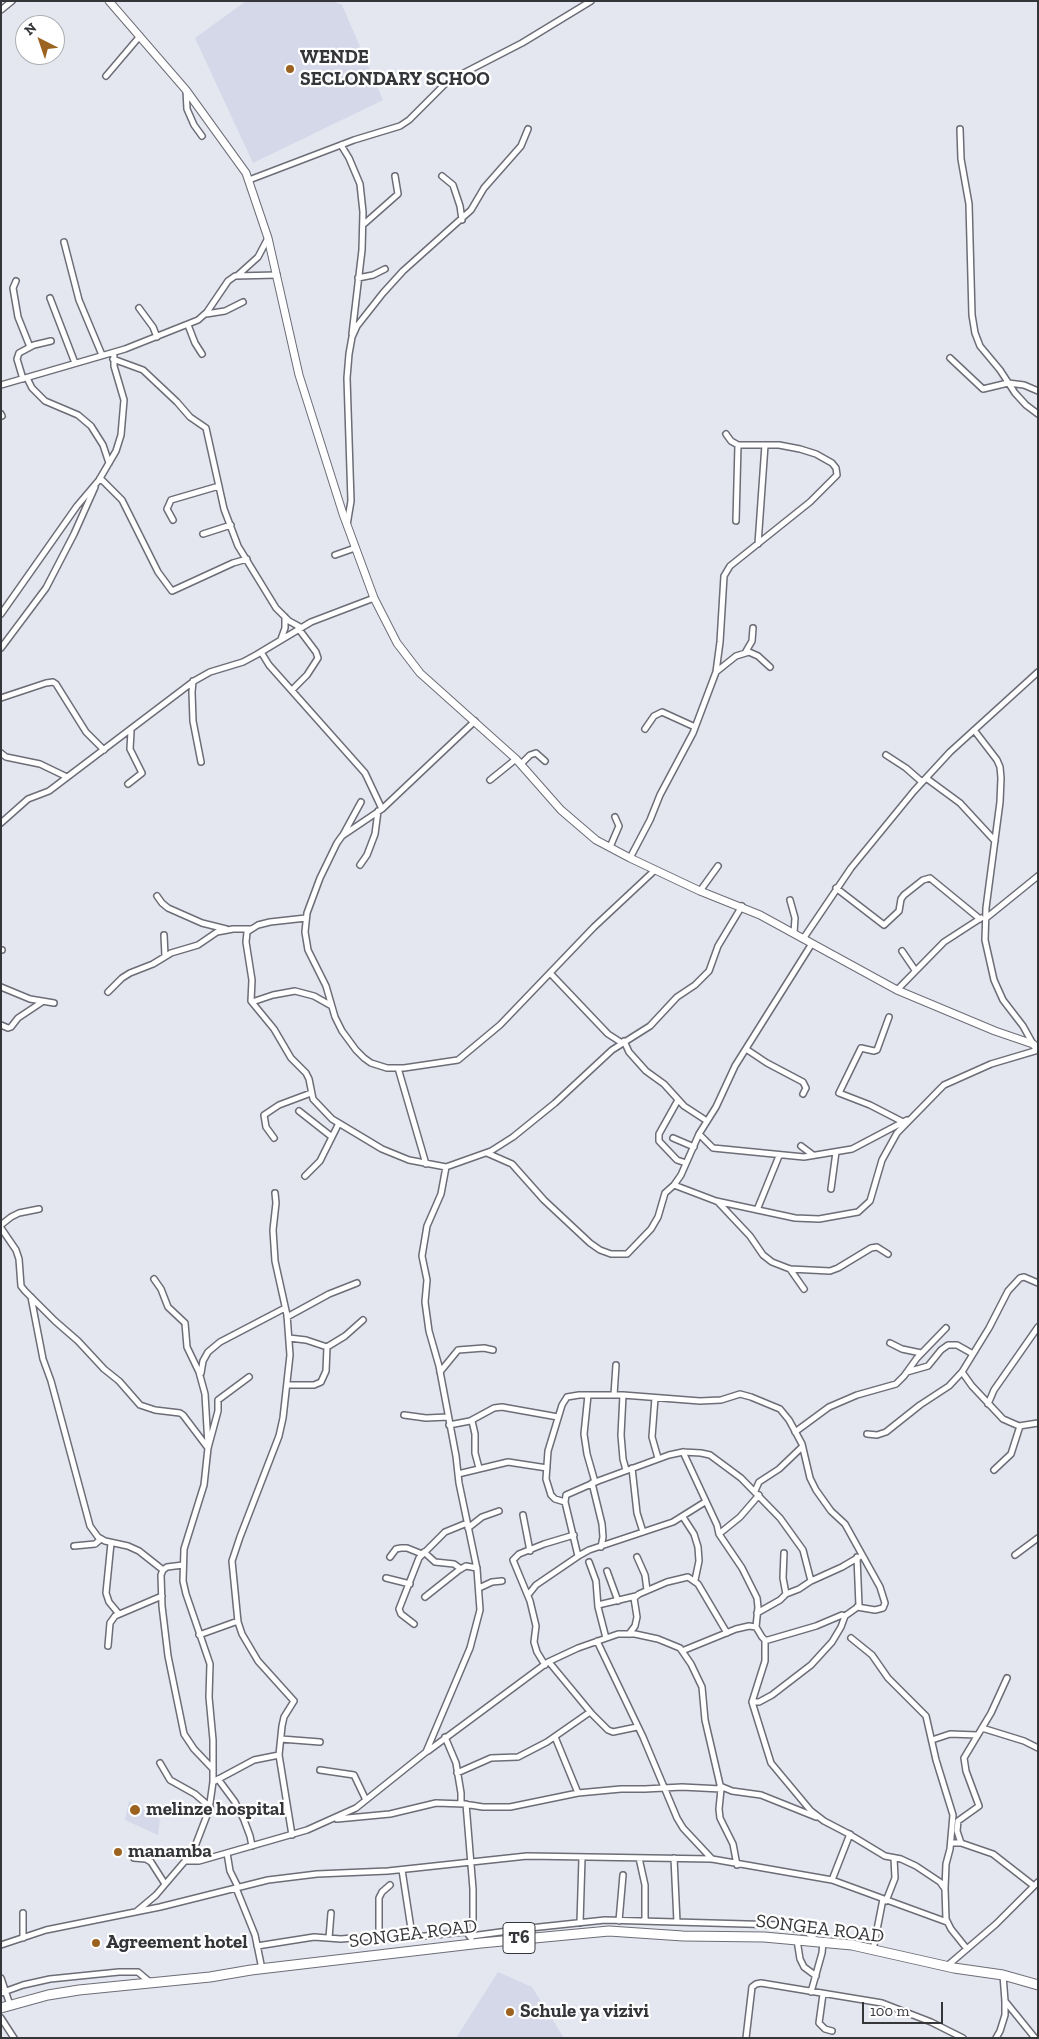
<!DOCTYPE html>
<style>
body{margin:0}
#map{position:relative;width:1039px;height:2039px;overflow:hidden;background:#e4e6f0;font-family:"Zilla Slab",serif}
canvas{display:block}
.frame{position:absolute;inset:0;border:2px solid #35363a;pointer-events:none}
.north{position:absolute;left:15px;top:15px;width:50px;height:50px;box-sizing:border-box;background:#fff;border:1px solid #aeafb0;border-radius:50%;rotate:319deg;font-size:14px;font-weight:700;line-height:20px;text-align:center;color:#35363a}
.north::after{content:'';display:block;margin:auto;width:18px;height:22px;background:#9b631f;clip-path:polygon(50% 0,100% 100%,50% 72%,0 100%)}
.scale{position:absolute;left:862px;top:2002px;width:81px;height:22px;box-sizing:border-box;border:2px solid #35363a;border-top:0;padding-left:6px;font-size:15px;line-height:18px;white-space:nowrap;color:#35363a;-webkit-text-stroke:4px #fff;paint-order:stroke}
</style>
<div id="map">
<canvas width="1039" height="2039"></canvas>
<div class="frame"></div>
<div class="north">N</div>
<div class="scale">100 m</div>
</div>
<script>
const g = document.querySelector('canvas').getContext('2d');
g.lineJoin = 'round';
function fill(path, color) { g.fillStyle = color; g.fill(path, 'evenodd'); }
const poly = rows => new Path2D(rows.map(r => 'M' + r).join(''));
function strokePath(path, color, width, dash) { g.strokeStyle = color; g.lineWidth = width; g.lineCap = dash ? 'butt' : 'round'; g.setLineDash(dash || []); g.stroke(path); }
function drawText(font, color, halo, rows, align = 'center') {
  g.font = font + ' "Zilla Slab",serif'; g.lineWidth = 4.5; g.setLineDash([]); g.textBaseline = 'middle'; g.strokeStyle = halo; g.fillStyle = color; for (const [text, x, y, turn = 0] of rows) {
    g.save(); g.translate(x, y); g.rotate((+turn || 0) * Math.PI / 180); g.textAlign = isNaN(turn) ? turn : align; if (halo) g.strokeText(text, 0, 0); g.fillText(text, 0, 0); g.restore();
  }
}
fill(poly([
 [246,1,333,1,342,5,383,100,253,163,195,38],
 [129,1801,160,1819,158,1835,125,1820],
 [498,1972,532,1987,564,2038,456,2038]
]), '#d4d8e9');
const street = poly([
 [1,10,12,1],
 [106,76,140,36],
 [186,90,187,109,194,125,202,136],
 [960,129,961,159,969,204,972,315,975,333,980,346,1000,370,1015,393,1026,405,1038,414],
 [341,145,349,158,360,184,363,212,362,250,352,334],
 [442,176,453,185,460,206,462,220],
 [249,180,354,140,400,126,409,120,445,84,456,77,522,43,591,1],
 [364,224,398,194,395,176],
 [64,242,79,300,102,355],
 [238,275,258,257,268,238],
 [358,278,373,275,385,269],
 [16,281,13,288,18,317,30,347],
 [50,298,75,363],
 [139,308,153,327,157,337],
 [206,314,225,311,243,302],
 [188,325,195,343,202,354],
 [950,358,983,389,1008,383,1024,385,1038,391],
 [113,359,143,370,177,402,190,417,206,428,224,509,238,546,276,608,289,621,300,627],
 [27,378,32,388,45,401,78,415,91,426,103,445,109,463],
 [23,379,17,359,19,353,34,345,51,341],
 [1,385,125,349,198,320,207,312,228,281,235,276,277,275],
 [1,414,2,416],
 [100,478,122,500,158,572,172,591,233,563,247,559],
 [173,520,167,509,171,500,219,486],
 [736,521,738,445],
 [347,525,351,501,347,378,349,354,352,337,357,326,383,293,403,271,471,210,484,188,521,146,528,129],
 [203,534,231,525],
 [758,544,765,445],
 [335,555,355,548],
 [1,614,77,506,99,480,116,451,121,435,124,400,114,366,114,356],
 [281,639,285,628,285,617],
 [1,648,46,588,74,534,95,487],
 [261,652,269,665,365,773,382,809],
 [745,653,752,641,753,628],
 [716,672,736,656,749,652,758,656,770,667],
 [193,681,192,692,193,721,201,762],
 [292,690,307,675,318,658,316,652,298,628],
 [1,698,46,683,53,682,56,684,86,732,104,750],
 [475,721,382,809,342,836,337,843,320,878,307,913,305,932,308,950,326,986,335,1017,342,1031,356,1050,364,1058,371,1063,387,1068,404,1068,458,1060,500,1025,594,927,655,870],
 [645,729,654,716,662,712,695,727],
 [974,730,997,760,1000,767,1001,778,1000,802,986,908,985,940,994,980,1003,1000,1023,1026,1033,1044],
 [1,753,6,757,40,764,67,777],
 [886,755,906,768,922,782],
 [521,764,530,755,536,753,545,761],
 [926,778,960,803,995,841],
 [490,780,516,759],
 [128,784,142,773,130,749,131,731],
 [1,823,28,799,49,791,194,681,210,672,243,662,256,655,311,622,374,598],
 [343,835,361,802],
 [610,847,619,826,615,817],
 [630,858,650,820,660,795,693,733,716,672,720,642,724,576,730,566,810,502,837,475,836,468,832,463,816,454,800,449,779,445,738,445,731,441,726,434],
 [360,865,367,855,375,834,378,811],
 [836,888,884,925,899,911,901,899,904,895,923,880,930,878,980,919],
 [700,891,718,866],
 [157,896,162,903,168,908,202,923,226,929],
 [790,900,795,918,794,933],
 [306,918,270,922,258,925,247,932,246,942,252,980,251,1001,274,1029,291,1058,306,1073,309,1079,313,1099,332,1119,382,1149,409,1160,446,1167,491,1151,513,1137,555,1103,612,1050,650,1026,677,997,695,985,709,971,718,946,742,906],
 [985,919,1038,876],
 [164,935,165,956],
 [803,939,851,868,914,791,950,752,1038,672],
 [1,950,2,950],
 [902,951,915,970],
 [550,973,608,1034,622,1043],
 [1,987,30,999,54,1003],
 [897,990,944,942,981,918],
 [108,992,122,978,130,973,153,964,171,953,198,945,217,932,233,929,251,929],
 [252,1002,273,995,295,991,314,996,330,1005],
 [889,1017,877,1050,874,1051,861,1048,839,1093,870,1105,903,1122],
 [1,1025,8,1028,11,1027,18,1018,42,1002],
 [624,1041,629,1052,646,1071,664,1084,684,1106,707,1121],
 [746,1049,767,1063,803,1082,806,1088,803,1094],
 [398,1068,426,1164],
 [678,1100,659,1134,659,1141,677,1160,686,1163],
 [299,1111,332,1137],
 [699,1134,713,1148,804,1157,852,1149,907,1120],
 [274,1138,266,1127,264,1115,279,1105,311,1093],
 [673,1138,694,1147],
 [801,1146,813,1155],
 [487,1153,512,1164,544,1200,590,1243,600,1250,611,1254,627,1254,651,1229,658,1217,665,1193,674,1185,681,1175,699,1134,716,1107,735,1066,811,945],
 [305,1176,320,1161,339,1123],
 [674,1185,716,1201,795,1218,819,1219,858,1212,870,1201,882,1160,897,1133,939,1090,944,1085,991,1064,1038,1050],
 [831,1189,836,1152],
 [275,1193,276,1203,273,1230,275,1261,287,1315,290,1355,283,1418,279,1436,240,1537,232,1561,238,1622,242,1634,258,1661,294,1701,284,1717,282,1726,279,1755],
 [718,1202,750,1236,763,1255,772,1262,790,1269,830,1271,838,1268,871,1248,877,1247,888,1254],
 [757,1210,779,1156],
 [1,1225,11,1217,19,1213,39,1209],
 [1,1228,16,1250,19,1259,21,1286,25,1291,55,1321,78,1341,104,1369,119,1381,140,1405,155,1410,180,1413,183,1415,208,1448],
 [790,1269,804,1289],
 [154,1279,161,1289,168,1307,185,1323,187,1347,199,1372,205,1394,208,1445],
 [31,1297,43,1359,51,1381,90,1526,98,1537,105,1541,128,1546,139,1551,163,1570],
 [287,1317,329,1294,357,1283],
 [289,1338,306,1340,327,1347,345,1336,363,1320],
 [890,1343,902,1349,921,1353],
 [440,1372,458,1350,484,1348,493,1350],
 [907,1372,928,1366,941,1350,948,1345,957,1345,973,1354],
 [962,1372,972,1386,1003,1419,1019,1426,1038,1423],
 [201,1373,203,1361,208,1352,220,1342,285,1308],
 [287,1385,314,1385,321,1382,326,1371,327,1347],
 [588,1395,584,1434,587,1454,595,1482],
 [614,1395,616,1365],
 [623,1395,621,1435,623,1459,626,1470],
 [655,1398,652,1437,658,1458],
 [988,1404,994,1390,1038,1327],
 [404,1415,426,1418,448,1417],
 [472,1421,475,1434,475,1453,479,1468],
 [449,1425,470,1421,494,1408,502,1407,558,1417],
 [795,1432,829,1407,857,1395,896,1384,904,1376,917,1358,946,1328],
 [867,1434,877,1435,886,1432,920,1405,949,1386,962,1372,989,1328,1008,1291,1020,1278,1024,1277,1038,1283],
 [683,1452,717,1525,719,1534,742,1568,757,1598,758,1607,756,1627],
 [632,1468,637,1513,643,1532],
 [994,1470,1011,1454,1020,1426],
 [458,1474,508,1462,547,1468],
 [592,1483,602,1524,603,1537,601,1547],
 [755,1491,759,1482,779,1469,802,1447],
 [565,1502,555,1499,551,1495,546,1479,548,1451,562,1405,567,1397,579,1395,623,1395,700,1401,721,1400,740,1394,751,1397,780,1409,789,1420,802,1444,810,1478,816,1490,831,1511,845,1524,880,1587,885,1603,883,1608,875,1610,857,1607],
 [523,1515,530,1551],
 [683,1517,694,1534,698,1547,699,1561,695,1580],
 [468,1528,482,1517,499,1511],
 [719,1534,740,1517,759,1495],
 [111,1543,106,1593,109,1602,119,1614],
 [74,1546,95,1544,101,1539],
 [424,1552,435,1562,454,1564,461,1569],
 [784,1553,783,1578,786,1594],
 [1015,1555,1038,1538],
 [578,1556,565,1502,566,1495,598,1481,669,1455,683,1452,701,1453,710,1455,741,1478,780,1518,803,1550,811,1581],
 [390,1557,396,1549,401,1548,407,1548,422,1554],
 [637,1557,645,1575,647,1590],
 [589,1562,596,1581,598,1607,606,1638],
 [183,1565,167,1567,163,1570,161,1575,162,1606,168,1656,184,1734,194,1749,213,1769],
 [607,1571,618,1601],
 [386,1578,410,1584],
 [479,1588,492,1582,502,1581],
 [528,1595,536,1585,580,1555,589,1550,673,1522,705,1502],
 [425,1597,459,1570,466,1566,477,1568],
 [598,1605,636,1596],
 [757,1613,780,1600,786,1594,799,1589,811,1581,842,1567,859,1557],
 [414,1624,401,1614,399,1609,419,1558,445,1532,467,1523],
 [629,1634,635,1626,637,1617,634,1598,639,1594,667,1582,688,1577,698,1584,727,1633],
 [199,1635,238,1621],
 [851,1638,872,1655,888,1678,926,1716,936,1760,953,1815,950,1849,946,1864,945,1888],
 [765,1640,765,1661,752,1702,771,1763,811,1811,824,1821,847,1833,885,1856,901,1859,916,1866,940,1882,945,1889,946,1919,951,1929,967,1949],
 [597,1641,643,1737,677,1818,683,1828,712,1859],
 [108,1646,110,1623,115,1616,162,1596],
 [682,1651,736,1629,749,1626,756,1627,762,1637,765,1640,768,1640,816,1626,842,1615,845,1616,859,1606,857,1557],
 [549,1662,592,1714,608,1730,613,1732,637,1727],
 [545,1665,537,1652,534,1642,536,1626,530,1601,513,1560,519,1554,544,1544,574,1535],
 [752,1702,759,1702,772,1695,811,1665,832,1642,841,1627,845,1616],
 [982,1728,1024,1741,1038,1748],
 [445,1737,456,1763,461,1793,461,1804],
 [555,1737,578,1793],
 [281,1739,320,1742],
 [932,1740,950,1734,977,1735],
 [428,1751,548,1662,578,1648,618,1634,635,1634,658,1639,680,1648,691,1664,702,1687,705,1720,721,1789,719,1809,720,1818,733,1844,737,1865],
 [160,1763,170,1780,195,1794,210,1807],
 [320,1770,354,1775,366,1800],
 [457,1773,491,1758,518,1757,547,1742,590,1712],
 [218,1779,235,1802,244,1820,250,1836,252,1846],
 [213,1782,254,1760,279,1755,292,1835],
 [720,1786,732,1791,761,1795,816,1817],
 [466,1804,473,1889,473,1936],
 [337,1819,390,1814,436,1803,464,1804,483,1807,510,1807,578,1793,621,1789,645,1789,682,1787,721,1789],
 [951,1843,961,1843,993,1854,1034,1886],
 [961,1843,957,1831,958,1821,979,1806,966,1771,964,1758,991,1713,1007,1678],
 [227,1853,230,1871,238,1887],
 [134,1858,146,1859,151,1862,165,1884],
 [639,1858,645,1885,645,1921],
 [674,1858,677,1922],
 [185,1861,199,1861,307,1830,356,1808,426,1752,470,1648,480,1610,477,1569,459,1483,456,1456,439,1366,429,1331,425,1302,427,1280,422,1256,427,1226,441,1194,446,1167],
 [402,1870,412,1935,415,1937,464,1932,467,1933,471,1938],
 [832,1880,850,1834],
 [236,1888,255,1935,262,1969],
 [886,1901,895,1878,894,1858],
 [137,1911,156,1895,185,1861,194,1849,209,1810,213,1782,213,1740,209,1697,210,1664,186,1594,183,1581,184,1549,204,1485,208,1448,218,1411,218,1400,249,1377],
 [619,1921,623,1875],
 [580,1923,582,1858],
 [379,1936,379,1898,382,1892,390,1885],
 [471,1936,530,1928,605,1920,781,1925,807,1932,817,1941],
 [23,1938,23,1913],
 [329,1938,331,1913],
 [797,1940,800,1959,804,1967,816,1976],
 [1,1945,46,1930,160,1907,268,1880,317,1874,388,1871,527,1856,712,1859,832,1880,947,1922],
 [257,1946,314,1937,341,1939,411,1933],
 [873,1950,883,1899],
 [947,1966,996,1924,1038,1882],
 [1,1978,10,2005],
 [811,1992,822,1953,823,1942],
 [1,1993,23,1985,50,1979,119,1972,138,1972,151,1983],
 [823,1994,819,2023,825,2029,832,2031],
 [1005,2001,1035,2038],
 [1,2018,14,2038],
 [746,2038,752,1987,756,1984,761,1983,882,2003,931,2022,963,2038],
 [996,2038,1000,2031,1005,2015,1005,2001,1003,1975]
]);
const secondary = poly([
 [109,1,186,90,246,173,268,238,299,375,343,514,374,598,397,643,420,673,516,759,561,810,596,840,630,858,700,891,760,915,897,990,995,1031,1033,1044,1038,1049]
]);
const highway = poly([
 [1,2008,48,1995,79,1990,210,1977,251,1970,481,1943,609,1931,683,1936,764,1937,852,1945,954,1968,1003,1975,1038,1985]
]);
strokePath(street, '#6c6d76', 8);
strokePath(secondary, '#6c6d76', 9);
strokePath(highway, '#6c6d76', 11);
strokePath(street, '#fff', 5);
strokePath(secondary, '#fff', 7);
strokePath(highway, '#fff', 9);
for (const [x, y, r, color] of [
 [290,69,5,"#9b631f"],
 [135,1810,6,"#9b631f"],
 [118,1852,5,"#9b631f"],
 [96,1943,5,"#9b631f"],
 [510,2012,5,"#9b631f"]
]) { const dot = new Path2D(); dot.arc(x, y, r, 0, 2 * Math.PI); g.fillStyle = color; g.fill(dot); strokePath(dot, '#fff', 2); }
for (const [x, y, w] of [
 [519,1938,32]
]) { const box = new Path2D(); box.roundRect(x - w / 2, y - 15.5, w, 31, 4); g.fillStyle = '#fff'; g.fill(box); strokePath(box, '#35363a', 1); }
drawText('bold 18px', '#35363a', null, [
 ["T6",519,1938]
]);
drawText('bold 19px', '#35363a', '#fff', [
 ["WENDE",300,58],
 ["SECLONDARY SCHOO",300,80],
 ["melinze hospital",146,1810],
 ["manamba",128,1852],
 ["Agreement hotel",106,1943],
 ["Schule ya vizivi",520,2012]
], 'left');
drawText('19px', '#35363a', '#fff', [
 ["SONGEA ROAD",820,1929,7],
 ["SONGEA ROAD",413,1934,-7]
]);
</script>
